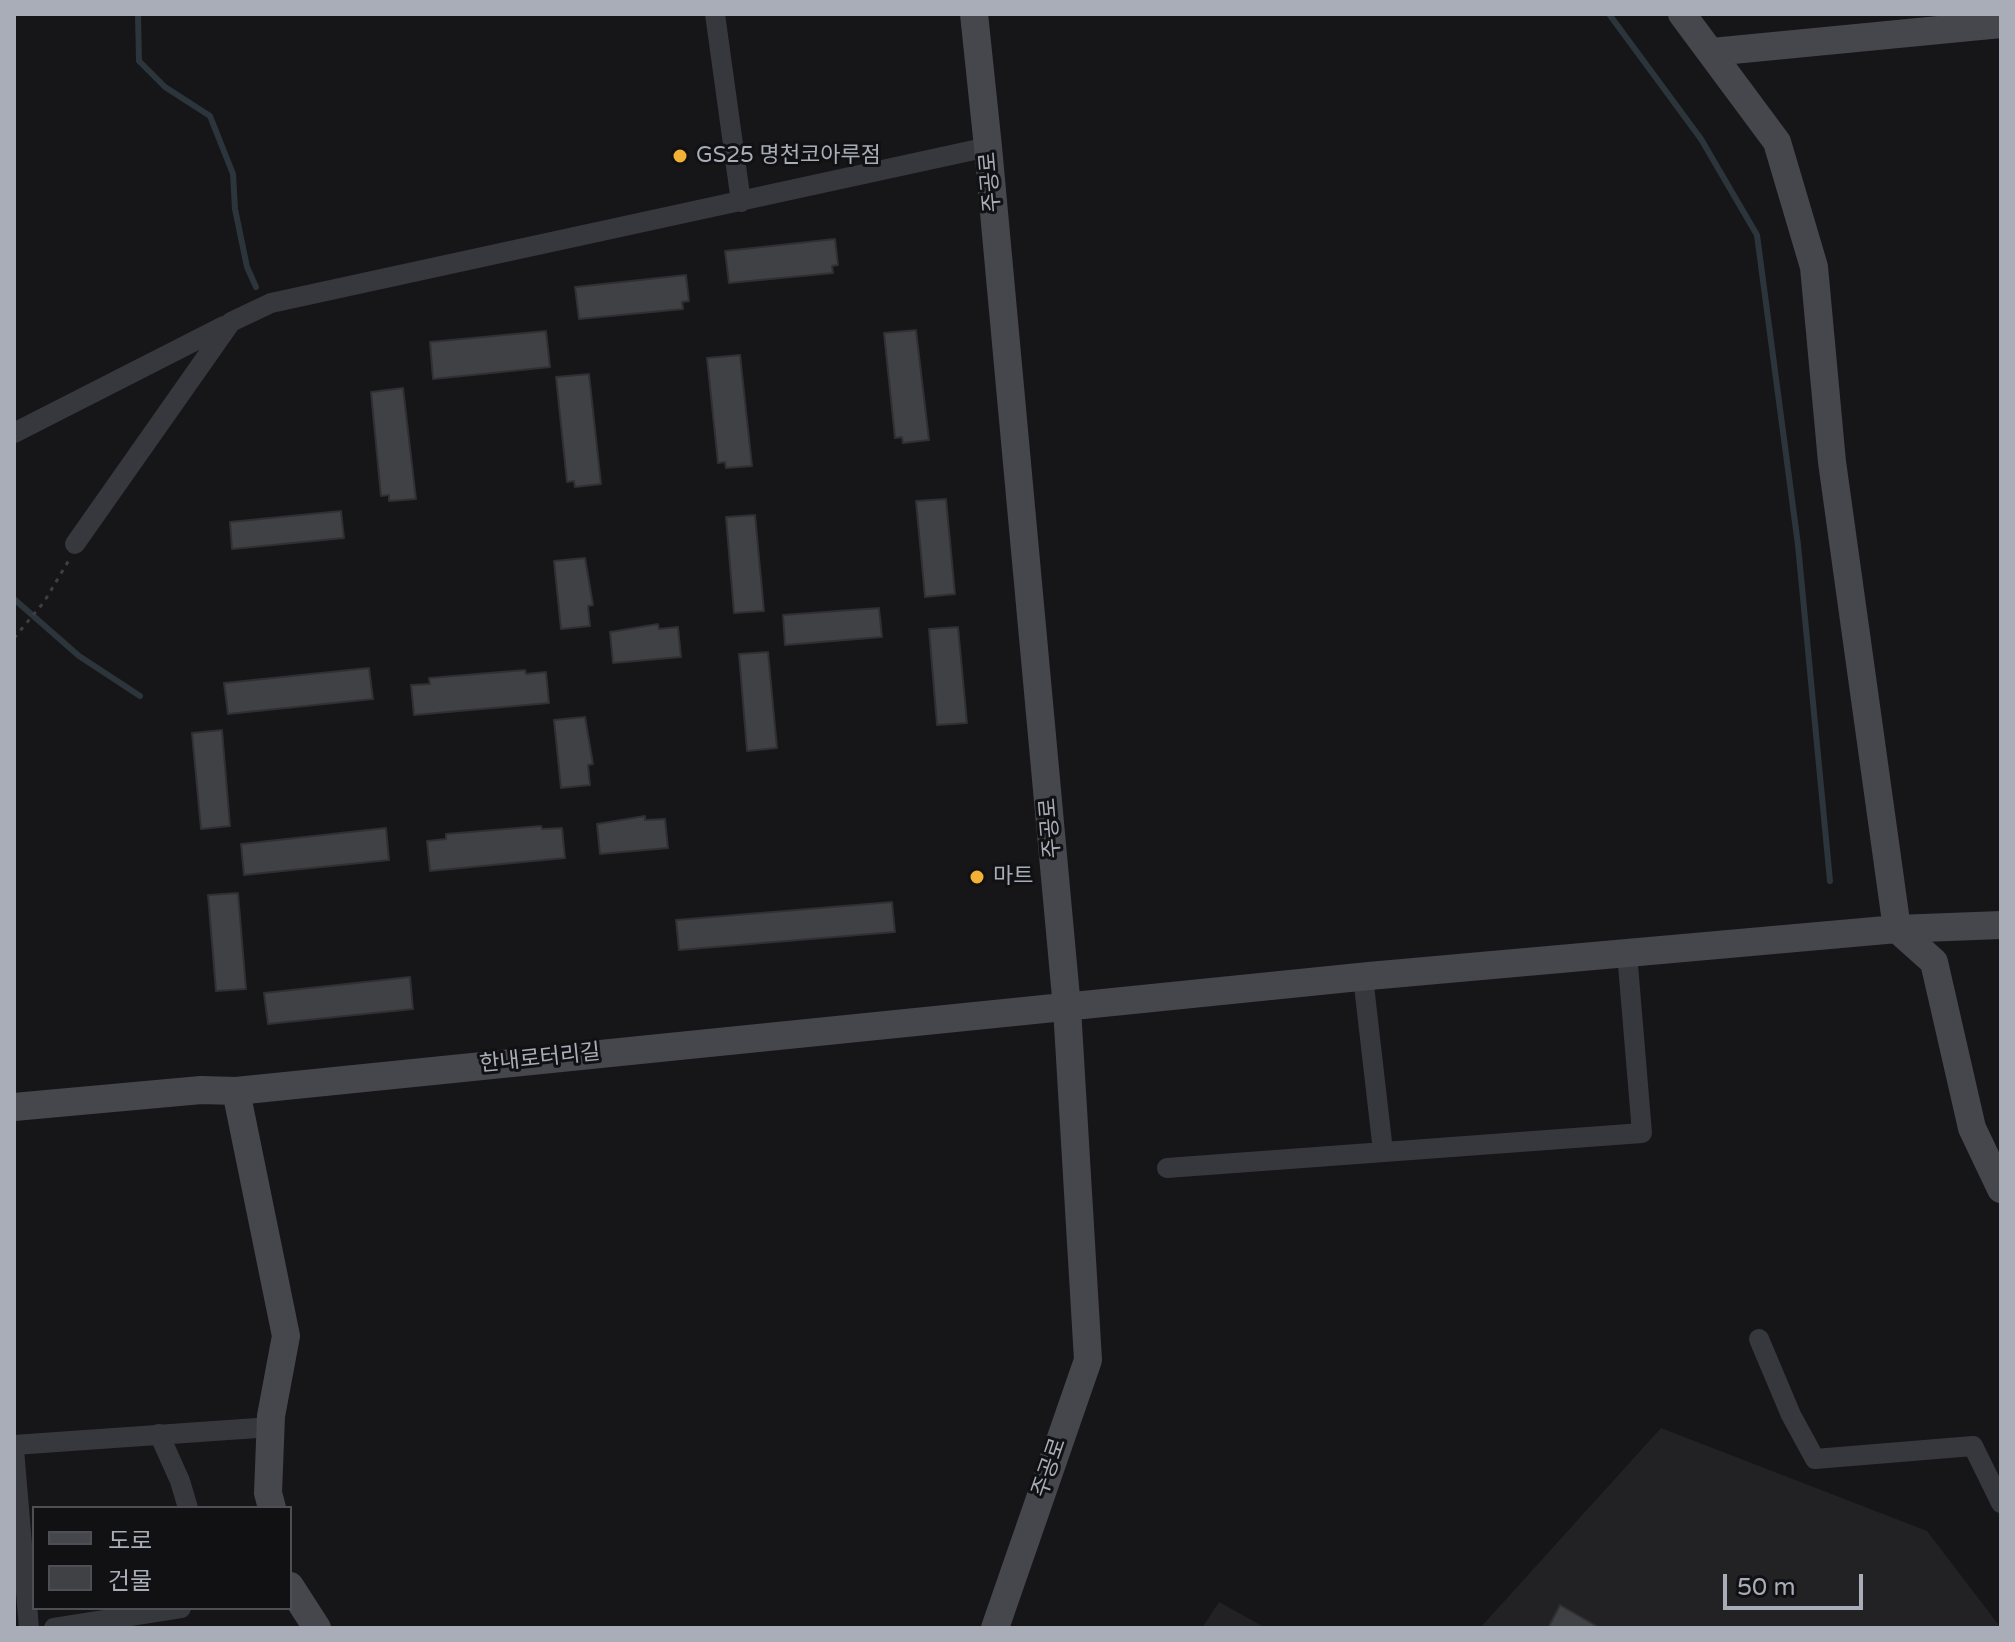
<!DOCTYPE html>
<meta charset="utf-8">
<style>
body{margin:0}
#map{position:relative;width:2015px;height:1642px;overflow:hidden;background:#161618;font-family:"Varela Round","Noto Sans KR",sans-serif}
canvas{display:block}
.frame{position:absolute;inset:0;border:16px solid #a8adb8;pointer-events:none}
.legend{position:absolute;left:32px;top:1506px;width:260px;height:104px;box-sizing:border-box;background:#111113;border:2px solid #4d4f55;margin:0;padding:10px 14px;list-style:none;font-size:24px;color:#a8adb8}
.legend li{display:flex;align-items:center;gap:16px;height:40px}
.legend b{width:40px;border:2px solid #4d4f55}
.scale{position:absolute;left:1723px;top:1574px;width:140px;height:36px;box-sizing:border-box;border:4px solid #a8adb8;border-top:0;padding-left:10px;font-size:24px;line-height:28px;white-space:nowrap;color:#a8adb8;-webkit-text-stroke:6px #111113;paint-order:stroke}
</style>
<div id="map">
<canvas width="2015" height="1642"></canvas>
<div class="frame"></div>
<ul class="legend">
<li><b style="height:10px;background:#45474d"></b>도로</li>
<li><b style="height:22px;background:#404145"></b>건물</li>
</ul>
<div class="scale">50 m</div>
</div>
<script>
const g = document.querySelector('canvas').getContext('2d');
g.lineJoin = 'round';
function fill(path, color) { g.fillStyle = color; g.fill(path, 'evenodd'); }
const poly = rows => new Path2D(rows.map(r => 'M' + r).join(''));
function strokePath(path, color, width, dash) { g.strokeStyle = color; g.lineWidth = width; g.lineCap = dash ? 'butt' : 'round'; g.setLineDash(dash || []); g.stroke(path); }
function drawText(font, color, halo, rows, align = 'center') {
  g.font = font + ' "Varela Round","Noto Sans KR",sans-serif'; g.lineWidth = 6; g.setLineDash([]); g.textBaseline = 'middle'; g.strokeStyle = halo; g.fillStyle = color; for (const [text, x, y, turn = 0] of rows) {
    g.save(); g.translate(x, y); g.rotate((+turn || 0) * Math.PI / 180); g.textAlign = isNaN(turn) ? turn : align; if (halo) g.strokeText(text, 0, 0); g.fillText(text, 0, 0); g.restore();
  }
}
fill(poly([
 [1661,1428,1927,1531,2001,1628,1480,1628],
 [1219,1602,1266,1628,1202,1628]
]), '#222225');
strokePath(poly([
 [138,14,139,61,165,87,210,116,233,174,235,209,247,267,256,287],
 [1609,14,1701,139,1757,235,1798,545,1830,881],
 [14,599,79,656,140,696]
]), '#2c353c', 6);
const building = poly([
 [835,239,838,265,832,266,833,273,729,283,725,251,835,239],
 [686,275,689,301,682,302,683,309,579,319,575,287,686,275],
 [916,330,929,440,903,443,902,437,895,438,884,333,916,330],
 [546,331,550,367,433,379,430,342,546,331],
 [740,355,752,466,726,468,725,462,718,463,707,358,740,355],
 [589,374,601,484,575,487,574,481,567,482,556,377,589,374],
 [403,388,416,499,389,501,389,495,381,496,371,392,403,388],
 [946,499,955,594,925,597,916,501,946,499],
 [341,511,344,538,232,549,230,522,341,511],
 [755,515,764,611,734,613,726,517,755,515],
 [585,558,593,605,588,606,590,626,561,629,554,561,585,558],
 [879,608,882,637,785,645,783,615,879,608],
 [658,624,659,629,678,627,681,657,613,663,610,632,658,624],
 [958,627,967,723,937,725,929,629,958,627],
 [768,652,777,748,747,751,739,654,768,652],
 [369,668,373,699,228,714,224,683,369,668],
 [525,670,526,674,546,672,549,703,414,715,411,685,430,684,429,678,525,670],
 [585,717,593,764,588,765,590,785,561,788,554,720,585,717],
 [222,730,230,826,201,829,192,733,222,730],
 [645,816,645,820,665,819,668,848,600,854,597,824,645,816],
 [541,826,542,829,562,828,565,858,430,871,427,841,446,839,446,834,541,826],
 [386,828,389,860,244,875,241,844,386,828],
 [238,893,246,989,216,991,208,895,238,893],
 [892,902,895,932,679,950,676,920,892,902],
 [410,977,413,1009,268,1024,264,993,410,977],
 [1560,1605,1600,1628,1548,1628,1560,1605]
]);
fill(building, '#404145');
strokePath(building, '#303034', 2);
strokePath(poly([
 [14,638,44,602,69,560]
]), '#3d3f44', 3, [4, 6]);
strokePath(poly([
 [715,14,741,202],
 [14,433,224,326],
 [75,544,231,322,271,303,988,147],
 [1363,977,1383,1151],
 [1167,1168,1642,1133,1627,953],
 [1759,1339,1791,1415,1815,1459,1973,1446,2001,1503],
 [159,1434,180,1481,188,1508],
 [14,1445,271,1427],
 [14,1449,29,1628],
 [54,1628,181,1608]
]), '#37383d', 20);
strokePath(poly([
 [974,14,988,147,1067,1008,1088,1360,995,1628],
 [1682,14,1777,142,1814,267,1832,462,1897,929,1934,962,1972,1128,2001,1189],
 [1712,52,2001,24],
 [236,1091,286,1336,271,1416,268,1493,272,1508],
 [14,1107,201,1090,236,1091,1369,976,1897,929,2001,925],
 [290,1586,317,1628]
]), '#45474d', 28);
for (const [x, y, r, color] of [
 [680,156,8,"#f2b134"],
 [977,877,8,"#f2b134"]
]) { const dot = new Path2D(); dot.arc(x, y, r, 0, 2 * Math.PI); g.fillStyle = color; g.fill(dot); strokePath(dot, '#111113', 3); }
drawText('22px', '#a8adb8', '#111113', [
 ["GS25 명천코아루점",696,156],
 ["마트",993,877]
], 'left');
drawText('22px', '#a8adb8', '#111113', [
 ["주공로",991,182,-95],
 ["주공로",1051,828,-95],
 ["한내로터리길",540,1059,-6],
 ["주공로",1050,1468,-71]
]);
</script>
